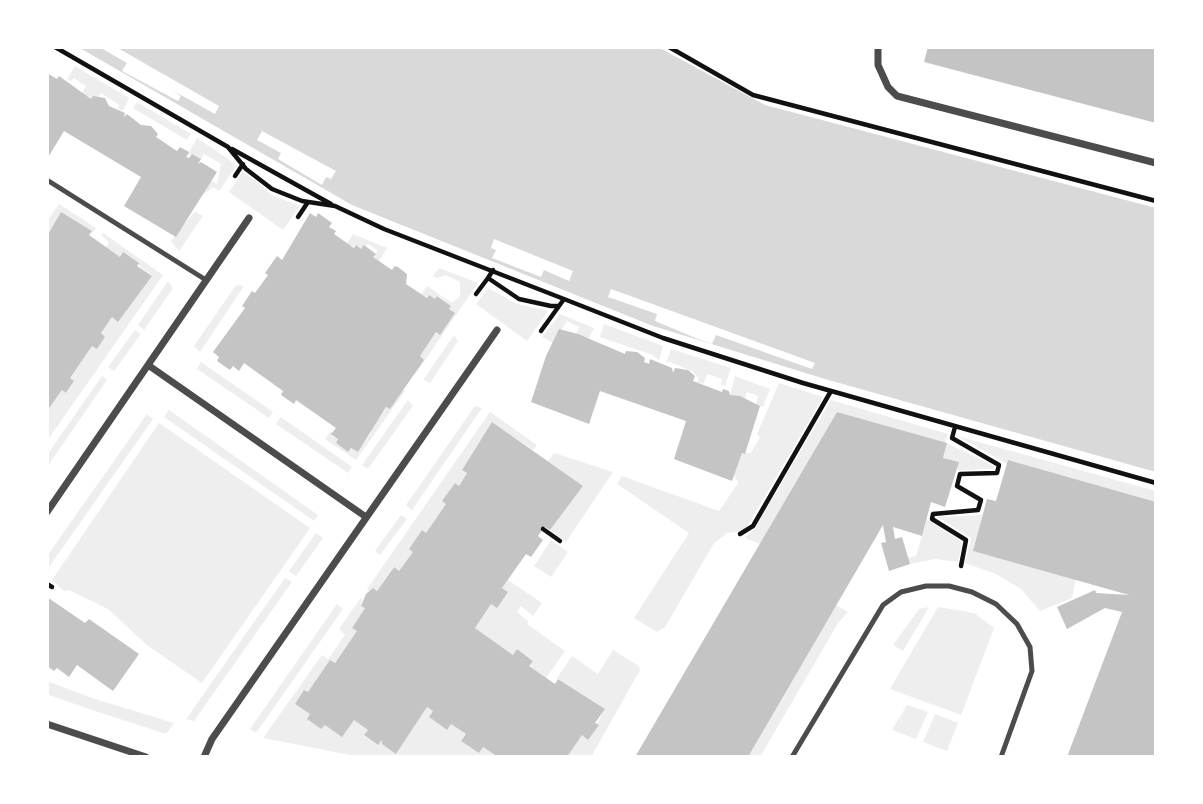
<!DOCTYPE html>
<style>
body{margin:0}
#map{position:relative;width:1203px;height:804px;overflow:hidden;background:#fff;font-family:"Work Sans",sans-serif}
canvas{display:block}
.frame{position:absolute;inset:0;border:49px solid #fff;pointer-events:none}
</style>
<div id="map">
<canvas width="1203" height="804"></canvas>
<div class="frame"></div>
</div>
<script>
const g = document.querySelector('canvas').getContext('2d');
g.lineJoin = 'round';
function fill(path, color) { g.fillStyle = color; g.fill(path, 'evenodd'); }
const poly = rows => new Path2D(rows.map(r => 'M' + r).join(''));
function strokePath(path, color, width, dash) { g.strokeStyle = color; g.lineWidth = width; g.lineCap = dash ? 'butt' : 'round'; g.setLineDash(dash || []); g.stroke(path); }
fill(poly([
 [75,66,129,98,123,111,118,109,119,105,101,93,97,98,93,96,91,99,82,93,86,86,74,78,71,81,67,79],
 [137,102,191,134,187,140,133,108],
 [197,138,237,165,219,191,213,187,205,194,202,192,211,180,217,184,221,164,204,154,201,159,192,154,186,157],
 [243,171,272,195,300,206,283,230,229,192],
 [59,204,96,228,91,236,92,231,61,212,47,236,47,221],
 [195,211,203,216,179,251,171,241],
 [103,233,163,275,47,441,47,411,62,390,67,393,74,381,70,378,92,346,97,349,105,337,101,333,112,317,118,321,152,276,123,253,120,257,106,247,109,242,102,236],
 [353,234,387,248,379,261,373,257,378,251,368,244,361,249,347,244],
 [439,268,478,283,414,376,420,356,436,332,439,335,451,306,438,295,435,299,421,295,427,286,452,303,460,296,460,282,446,275,437,278,433,276],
 [168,281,173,288,144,330,138,325],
 [236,285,244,286,200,352,194,346],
 [488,288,517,304,548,311,527,341,476,304],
 [560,314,594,328,589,338,576,335,579,327,567,321,553,343,542,337],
 [604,324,663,346,659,360,653,355,600,337],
 [135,330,141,334,114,371,108,367],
 [454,335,458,341,430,383,423,380],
 [671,349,731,368,725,386,721,385,722,379,708,374,703,384,697,382,699,379,692,371,670,362,666,363],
 [201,362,273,412,269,418,197,369],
 [102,376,107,380,47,467,47,455],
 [735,376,770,389,763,407,756,405,758,396,747,392,745,398,730,395],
 [779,383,823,397,747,527,743,531,727,533,714,543,665,627,657,632,634,618,689,533,617,484,622,476,719,511,738,483,734,475,742,453,751,453,760,437,757,434],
 [401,389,405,391,356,460,325,439,331,431,338,439,336,443,348,452,351,448,358,452,371,433,369,431],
 [408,400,413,406,368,469,362,465],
 [831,400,948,434,945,443,837,412,760,544,745,538,755,528],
 [475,406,482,408,412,510,406,505],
 [169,410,318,515,314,521,164,417],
 [490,412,537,445,533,450,492,422,462,470,467,473,459,486,455,483,443,501,446,504,426,533,422,530,409,549,413,552,399,571,393,567,377,591,373,588,369,591,367,589],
 [147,414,153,419,47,570,47,556],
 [281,417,352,467,348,473,276,424],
 [159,423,310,528,202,683,148,646,108,609,69,590,64,591,52,580],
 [957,436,1156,491,1156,502,1008,460,1007,464],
 [947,443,994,466,993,469,957,470,958,462,943,458],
 [554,453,613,472,566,542,550,530,583,486,548,461],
 [401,515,407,519,380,555,375,551],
 [982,515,974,551,1076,579,1072,598,1040,611,1021,589,996,574,965,563,971,538,938,517],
 [927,519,962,542,958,562,935,559,910,564,908,558,916,556],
 [316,533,323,538,296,576,289,571],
 [551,540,568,552,551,577,534,566],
 [285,578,292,582,194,721,186,719],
 [508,580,542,603,533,616,521,606,517,612,529,622,527,624,565,651,546,678,529,666,533,660,517,649,513,655,475,628,491,604,508,592,502,588],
 [362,596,361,606,365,608,352,628,357,631,335,663,296,704,310,714,307,719,321,729,325,725,354,720,368,730,364,736,378,745,382,740,396,754,427,707,433,711,430,718,447,730,451,724,466,734,461,741,479,753,483,747,498,757,361,757,263,738,322,655,328,659,345,635,339,629],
 [337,604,343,609,256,733,250,729],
 [836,605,848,612,838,623,760,757,748,757],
 [929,607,903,651,893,645,919,609],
 [938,607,974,613,994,628,961,715,890,689],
 [613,650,639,666,640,670,591,757,567,757,582,735,588,740,605,709,557,678,572,656,598,674],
 [47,681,95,699,174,723,166,734,86,708,47,694],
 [907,705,928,712,916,739,892,730],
 [935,714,958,723,947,751,923,742]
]), '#eee');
fill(poly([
 [78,47,658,47,765,105,1156,208,1156,472,825,379,653,326,352,205]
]), '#d9d9d9');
fill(poly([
 [99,47,116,47,219,106,215,114,172,90,181,96,178,101,122,71,127,63],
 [262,131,336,171,331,179,326,177,322,185,278,159,281,153,257,140],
 [494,239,573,271,569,281,544,270,541,277,492,258,496,250,491,248],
 [611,289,815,363,812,369,716,335,712,344,698,339,655,321,657,314,608,297]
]), '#fff');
fill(poly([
 [928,47,1156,47,1156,123,924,62],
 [47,73,57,79,59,76,91,99,93,96,105,98,109,106,125,113,124,117,127,114,141,125,151,126,158,134,156,137,177,151,180,147,189,152,186,157,189,158,192,154,201,159,198,164,201,162,217,172,176,237,124,206,141,177,64,131,47,159],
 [61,212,92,231,89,235,120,257,123,252,139,263,137,266,152,276,118,322,112,317,101,333,105,337,97,349,92,346,70,378,74,381,66,393,62,390,47,411,47,236],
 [310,213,316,217,318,213,332,223,329,227,336,231,334,234,354,248,356,245,361,249,364,245,376,254,373,257,392,270,395,266,398,267,407,274,406,284,427,298,429,295,435,299,437,296,451,306,449,309,455,313,440,335,436,332,420,356,424,360,390,409,386,407,358,452,351,448,348,452,336,443,338,439,331,434,336,428,296,400,294,404,281,395,283,391,244,363,239,371,233,366,230,370,217,361,219,357,213,352,245,308,242,306,252,291,255,293,268,275,265,273,277,256,282,260],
 [559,329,578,334,625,354,626,351,637,352,645,358,644,362,649,364,650,359,672,368,673,373,675,368,688,370,695,376,693,381,722,392,723,389,729,391,730,395,740,396,760,406,745,454,742,453,732,481,674,459,686,421,600,391,589,424,531,402,546,356],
 [837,412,947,443,943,458,959,462,945,507,931,502,922,536,893,527,895,539,902,537,910,564,889,571,881,543,886,542,883,525,748,757,635,757],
 [492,422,583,486,550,530,545,527,540,533,538,536,543,540,531,557,526,554,502,588,508,592,497,608,491,604,475,628,513,655,517,649,533,661,529,666,555,684,558,679,605,709,595,723,599,725,588,740,582,735,567,757,498,757,483,747,479,753,461,741,466,734,451,724,447,730,429,717,433,711,427,707,396,754,382,744,382,740,378,745,364,735,368,730,354,720,342,737,325,725,321,729,307,719,310,714,295,704,304,690,308,692,330,660,335,663,357,631,352,628,365,608,361,606,366,594,373,588,377,591,394,567,399,571,413,552,409,549,422,530,426,533,446,504,442,501,455,483,459,486,467,473,462,470],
 [1008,460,1156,502,1156,757,1067,757,1122,612,1105,608,1067,629,1057,607,1095,590,1096,593,1129,595,973,551,987,499,996,501],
 [47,597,85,623,89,619,139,654,113,691,77,665,69,677,57,668,54,671,47,666]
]), '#c4c4c4');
strokePath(poly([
 [55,47,228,147,246,169,272,189,302,201,335,206,384,229,564,299],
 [669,47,753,95,1156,201],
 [232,149,331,204],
 [235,176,243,164],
 [298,217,308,202],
 [493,270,488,278,519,299,551,306,559,306,564,299,663,338,803,383,1156,483],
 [476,294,488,278],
 [541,331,559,306],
 [955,427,952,438,999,465,997,473,960,474,957,486,981,500,978,510,933,514,932,519,966,540,961,566],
 [543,529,560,541],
 [740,534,753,526,831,391],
 [47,584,52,587]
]), '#111', 4.5);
strokePath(poly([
 [47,180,206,280],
 [792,757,883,605,901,592,926,586,949,586,972,592,996,604,1017,624,1030,647,1032,671,1001,757]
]), '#4c4c4c', 5);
strokePath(poly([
 [878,47,878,65,888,87,897,96,1156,163],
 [148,365,366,517],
 [47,512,249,218],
 [47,724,146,757],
 [204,757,212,739,497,330]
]), '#4c4c4c', 7);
</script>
